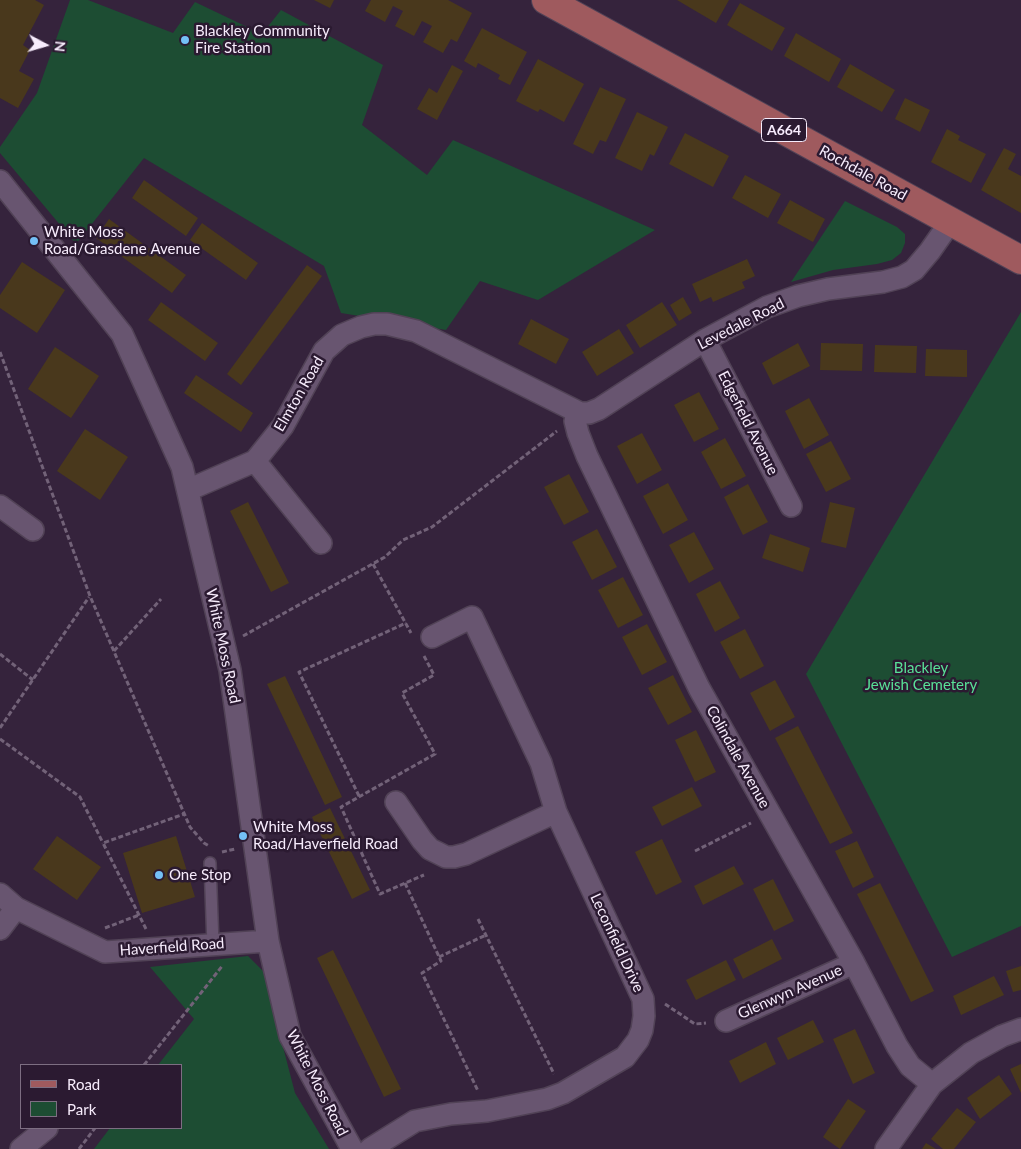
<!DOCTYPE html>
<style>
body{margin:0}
#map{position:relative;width:1021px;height:1149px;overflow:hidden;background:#35233c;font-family:Lato,sans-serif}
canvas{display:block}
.legend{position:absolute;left:20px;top:1064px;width:162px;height:65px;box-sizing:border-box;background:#2b1a31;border:1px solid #7d6e82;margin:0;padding:6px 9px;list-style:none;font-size:15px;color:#f7ecfc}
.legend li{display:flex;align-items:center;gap:10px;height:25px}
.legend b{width:25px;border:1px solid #7d6e82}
.north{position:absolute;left:20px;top:20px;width:50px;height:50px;-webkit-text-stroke:4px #2b1a31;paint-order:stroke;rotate:96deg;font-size:14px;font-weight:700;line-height:20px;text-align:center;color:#f7ecfc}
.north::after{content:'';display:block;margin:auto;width:18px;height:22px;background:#f7ecfc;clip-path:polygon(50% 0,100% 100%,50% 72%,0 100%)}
</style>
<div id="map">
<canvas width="1021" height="1149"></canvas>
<ul class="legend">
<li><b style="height:6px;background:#9f5a5e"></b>Road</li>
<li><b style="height:14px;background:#1d4d33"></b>Park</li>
</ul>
<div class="north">N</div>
</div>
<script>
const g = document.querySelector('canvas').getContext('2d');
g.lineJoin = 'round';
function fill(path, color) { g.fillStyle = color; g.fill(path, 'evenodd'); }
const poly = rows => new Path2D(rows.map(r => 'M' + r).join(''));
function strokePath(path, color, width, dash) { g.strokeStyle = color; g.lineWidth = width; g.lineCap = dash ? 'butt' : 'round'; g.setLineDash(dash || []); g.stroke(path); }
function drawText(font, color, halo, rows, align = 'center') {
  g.font = font + ' Lato,sans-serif'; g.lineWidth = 5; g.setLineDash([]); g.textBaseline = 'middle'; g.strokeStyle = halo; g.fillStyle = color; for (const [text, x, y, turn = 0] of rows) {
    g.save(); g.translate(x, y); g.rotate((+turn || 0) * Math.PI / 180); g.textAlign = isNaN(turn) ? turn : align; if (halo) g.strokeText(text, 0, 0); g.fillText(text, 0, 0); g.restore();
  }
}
fill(poly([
 [70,0,88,0,173,33,195,2,262,34,281,10,383,65,362,125,427,175,453,140,655,230,538,300,480,281,446,330,341,313,324,266,144,158,76,244,0,153,0,147,37,93],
 [845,201,897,227,905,234,905,243,901,253,892,260,877,264,833,270,791,282],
 [1021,312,1021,926,952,957,806,674],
 [248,956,268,976,282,1043,295,1093,329,1149,94,1149,110,1128,181,1128,181,1065,158,1065,194,1019,150,967]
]), '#1d4d33');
fill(poly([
 [0,0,35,0,44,5,23,45,30,50,19,71,34,79,18,108,0,98],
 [314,0,334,0,330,8],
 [371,0,448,0,472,13,457,42,451,39,443,53,423,42,432,26,422,21,414,36,395,26,403,11,393,6,385,22,365,11],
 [677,0,729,0,716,23],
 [740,3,785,28,772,51,727,25],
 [482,28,527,52,510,85,498,79,500,75,478,63,476,68,464,61],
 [796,33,841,59,829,82,784,56],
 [538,59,584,84,564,122,540,109,538,112,516,101],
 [850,64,895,90,882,112,837,87],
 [452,65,463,71,437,120,417,109,429,88,437,93],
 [600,87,626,99,606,142,600,140,593,154,573,144],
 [905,98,930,110,920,132,895,119],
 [637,112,668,127,654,156,650,154,642,171,615,158],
 [947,129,960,136,958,140,986,154,971,183,931,162],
 [685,133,729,156,713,187,669,164],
 [1004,148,1016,154,1008,169,1021,176,1021,213,981,190],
 [745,175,781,194,768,218,732,198],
 [144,180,198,218,186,236,132,198],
 [790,200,825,219,813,242,777,223],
 [109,219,186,275,172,293,96,238],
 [202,223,258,263,246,280,190,240],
 [747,259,755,276,742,282,745,288,713,302,711,297,700,302,692,284],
 [22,262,65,290,37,333,0,308,0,295],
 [307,265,322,276,241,385,227,374],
 [683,297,692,313,679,321,670,305],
 [161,302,218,343,205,361,148,320],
 [662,302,677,325,640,348,626,325],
 [531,319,569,339,556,364,518,344],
 [619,329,634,353,597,376,582,352],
 [798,343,810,366,773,385,762,363],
 [821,343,863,344,862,371,820,370],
 [875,345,917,346,916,373,874,372],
 [55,347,99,376,71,418,28,389],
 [926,349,967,350,967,377,925,376],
 [196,375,253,413,241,432,184,393],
 [699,392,719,429,694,442,674,405],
 [809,398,829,435,804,449,785,411],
 [85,429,128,457,100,500,57,471],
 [642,433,662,470,637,484,617,446],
 [725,438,746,476,721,489,701,452],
 [831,441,851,479,826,492,806,454],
 [569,474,589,512,564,525,544,487],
 [668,483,688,520,663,534,643,496],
 [748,484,768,522,743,535,724,497],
 [248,502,289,583,271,592,230,511],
 [830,502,855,508,846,548,821,542],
 [597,529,617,567,592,580,572,542],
 [694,532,714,569,689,583,669,545],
 [770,534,810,548,803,572,762,558],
 [623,577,643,615,618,628,598,590],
 [720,581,740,618,715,632,696,594],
 [647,624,667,662,642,675,622,637],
 [745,629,764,666,740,679,720,642],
 [673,675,692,712,668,725,648,688],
 [285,676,342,797,325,805,267,684],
 [775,680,795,717,770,731,750,693],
 [798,726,853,833,830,844,775,738],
 [696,730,716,772,695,782,675,740],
 [692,787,702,806,662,826,652,807],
 [330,808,370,890,352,899,312,817],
 [57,836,101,867,77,900,33,869],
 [176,836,195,897,142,913,123,853],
 [662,839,682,882,656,895,635,852],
 [857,841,874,877,853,888,835,851],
 [734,866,744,884,703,905,694,886],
 [773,879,794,921,774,931,753,889],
 [880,883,934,991,911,1002,857,894],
 [772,939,782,959,743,979,733,959],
 [333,950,401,1089,384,1097,317,958],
 [726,960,736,980,696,1000,686,980],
 [1021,966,1021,990,1013,992,1006,971],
 [994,976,1004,995,961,1015,953,996],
 [813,1020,824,1042,788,1060,777,1038],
 [855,1029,875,1073,853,1084,833,1039],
 [766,1042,776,1064,740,1083,729,1061],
 [1021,1064,1021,1093,1010,1069],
 [999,1075,1012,1094,980,1119,967,1098],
 [848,1099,866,1111,840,1149,823,1137],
 [957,1108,976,1122,954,1149,943,1149,931,1139],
 [926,1143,936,1149,922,1149]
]), '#49381c');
const lane = poly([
 [210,863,213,945]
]);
const street = poly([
 [0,181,122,334,182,467,230,670,268,941,290,1036,352,1149],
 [705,340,791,506],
 [580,413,575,421,578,433,587,456,699,688,854,963,897,1046,910,1066,932,1084],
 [255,461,321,543],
 [188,490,255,461,283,426,324,351,342,335,361,327,374,324,387,324,416,331,580,413,589,413,599,409,705,340,767,307,798,296,828,289,883,282,902,277,914,270,930,251,951,221],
 [0,506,33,530],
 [396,802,422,840,430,849,446,857,454,857,466,854,556,812],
 [0,894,16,908,105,952,268,941],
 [0,929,16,908],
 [726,1021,854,963],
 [21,1149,47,1128],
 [370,1149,415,1121,451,1114,487,1111,547,1099,563,1093,625,1057,638,1040,642,1030,644,1016,643,999,556,812,541,763,472,617,432,637],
 [886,1149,932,1084,971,1053,1002,1036,1021,1029]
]);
const primary = poly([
 [546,0,1021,260]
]);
strokePath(lane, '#514256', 14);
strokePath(street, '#514256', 24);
strokePath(primary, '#514256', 30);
strokePath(poly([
 [0,352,90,596,190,827,204,843,209,846],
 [373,564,411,633],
 [243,636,385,557,403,540,432,527,557,431],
 [114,651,161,599],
 [0,654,33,680],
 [424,656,434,675,402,693,435,754,341,807,380,894,424,875],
 [0,728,89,597],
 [0,739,80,797,103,843],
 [359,796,299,672,406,623],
 [695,851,751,823],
 [222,852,235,849],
 [405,883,441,961,422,973,478,1091],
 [478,919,554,1074],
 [105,928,139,915],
 [146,929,103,843,184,814],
 [439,957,486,935],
 [665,1004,695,1024,706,1023],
 [144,1065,223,965],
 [79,1149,95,1128]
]), '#726278', 3, [5, 2.5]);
strokePath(lane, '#685570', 11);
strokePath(street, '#685570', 21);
strokePath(primary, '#9f5a5e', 28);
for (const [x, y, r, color] of [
 [185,40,5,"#74c0f6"],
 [34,241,5,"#74c0f6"],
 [243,836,5,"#74c0f6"],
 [159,875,5,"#74c0f6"]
]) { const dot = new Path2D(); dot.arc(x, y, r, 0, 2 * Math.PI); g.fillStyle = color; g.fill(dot); strokePath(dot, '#2b1a31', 2); }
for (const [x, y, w] of [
 [784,130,45]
]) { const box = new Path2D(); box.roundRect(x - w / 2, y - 11.5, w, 23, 4); g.fillStyle = '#2b1a31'; g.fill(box); strokePath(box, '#f7ecfc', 1); }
drawText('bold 14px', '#f7ecfc', null, [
 ["A664",784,130]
]);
drawText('15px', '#f7ecfc', '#2b1a31', [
 ["Blackley Community",195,31],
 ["Fire Station",195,48],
 ["White Moss",44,232],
 ["Road/Grasdene Avenue",44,249],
 ["White Moss",253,827],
 ["Road/Haverfield Road",253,844],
 ["One Stop",169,875]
], 'left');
drawText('15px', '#f7ecfc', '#2b1a31', [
 ["Rochdale Road",863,173,29],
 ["Levedale Road",741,324,-27],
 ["Elmton Road",299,394,-60],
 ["Edgefield Avenue",748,423,63],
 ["White Moss Road",223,646,78],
 ["Colindale Avenue",738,757,61],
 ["Leconfield Drive",617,943,65],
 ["Haverfield Road",172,947,-4],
 ["Glenwyn Avenue",790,992,-24],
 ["White Moss Road",317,1083,63]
]);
drawText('15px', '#59e097', '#2b1a31', [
 ["Blackley",921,668],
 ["Jewish Cemetery",921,685]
]);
</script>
